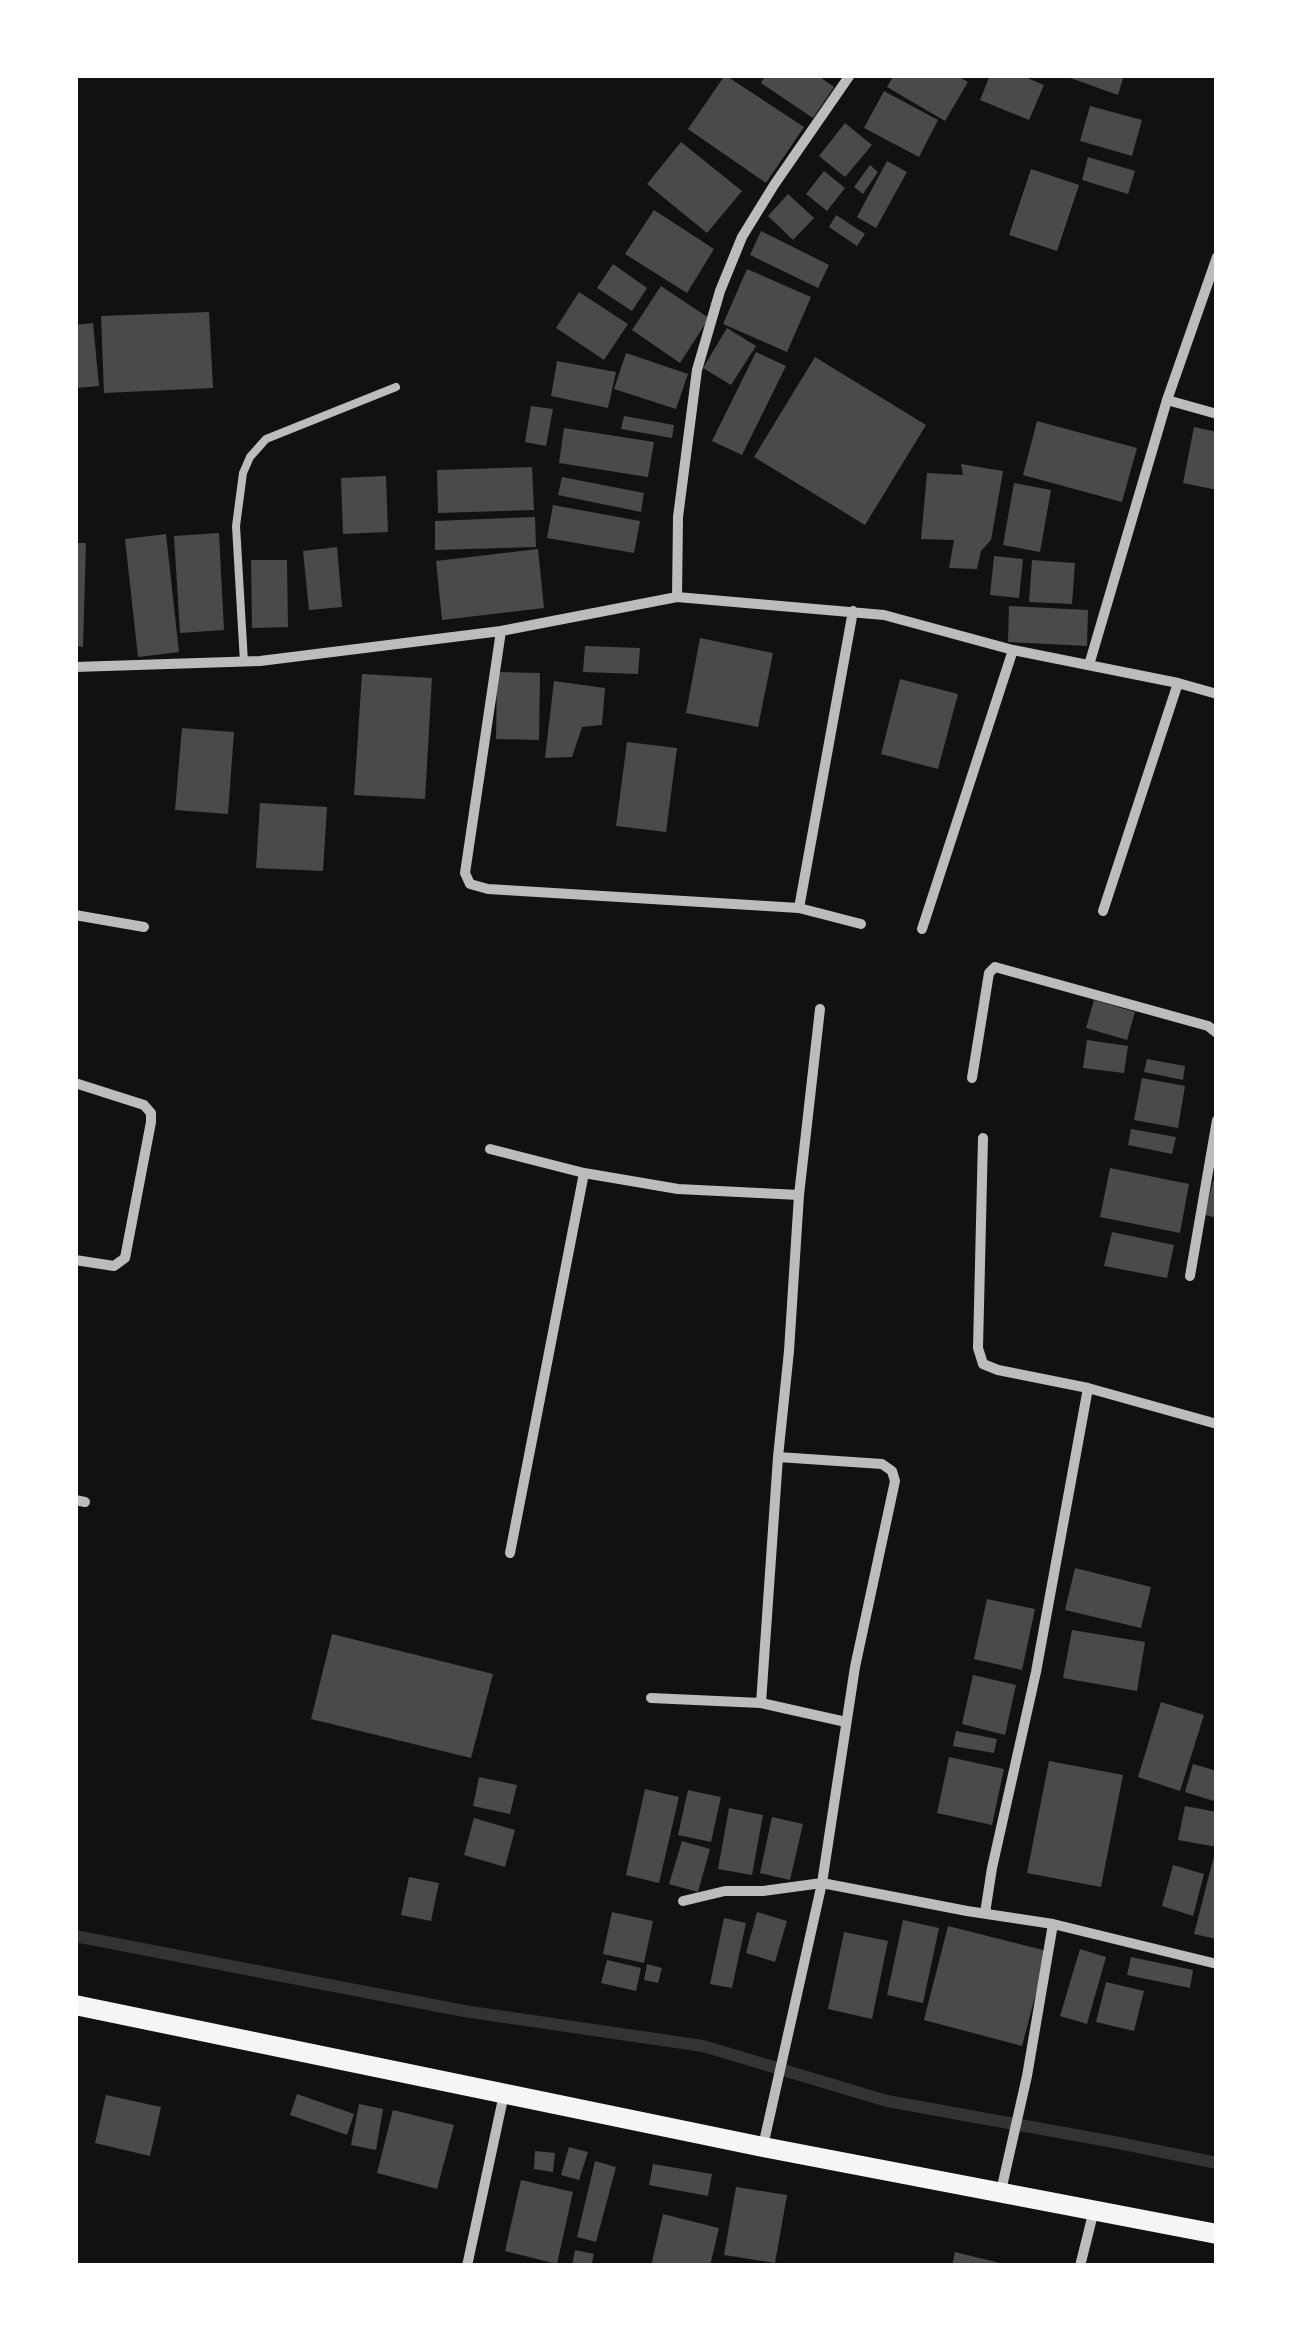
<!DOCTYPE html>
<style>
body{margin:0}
#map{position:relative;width:1292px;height:2341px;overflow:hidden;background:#111;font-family:Barlow,sans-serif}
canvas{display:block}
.frame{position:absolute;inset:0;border:78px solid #fff;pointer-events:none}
</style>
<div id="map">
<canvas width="1292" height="2341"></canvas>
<div class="frame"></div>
</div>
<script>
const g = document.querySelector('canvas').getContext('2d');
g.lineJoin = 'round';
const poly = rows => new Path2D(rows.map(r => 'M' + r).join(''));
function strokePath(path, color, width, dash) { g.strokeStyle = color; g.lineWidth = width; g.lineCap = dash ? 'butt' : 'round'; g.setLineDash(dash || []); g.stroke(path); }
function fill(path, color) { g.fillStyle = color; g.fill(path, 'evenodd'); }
strokePath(poly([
 [75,1936,464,2011,703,2046,887,2101,1114,2142,1217,2163]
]), '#333', 12);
fill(poly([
 [725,75,804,127,766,183,688,129],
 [766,75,817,75,834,87,813,118,761,83],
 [894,75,956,75,968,82,945,121,887,87],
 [990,75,1020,75,1044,85,1029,120,980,100],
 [1062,75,1124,75,1118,95],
 [884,91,938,120,919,157,864,128],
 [1090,106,1142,120,1132,156,1080,141],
 [845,123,872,145,845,177,819,156],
 [681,142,742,191,707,233,647,184],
 [1088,157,1135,171,1128,194,1082,180],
 [887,161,907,172,876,228,857,217],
 [870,165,878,172,863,194,854,187],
 [1031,169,1079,185,1057,251,1009,235],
 [824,171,845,188,827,211,806,194],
 [788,194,814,218,793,240,768,216],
 [654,210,714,249,687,293,625,254],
 [836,215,865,234,857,246,829,227],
 [761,231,829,265,818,288,750,255],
 [613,264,647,288,632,311,597,288],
 [747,269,811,297,787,352,723,324],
 [661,286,709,318,680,363,632,330],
 [579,292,628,324,604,360,556,328],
 [209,312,213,388,104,393,101,316],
 [93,323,99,386,75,388,75,325],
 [727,328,756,346,731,385,703,368],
 [756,352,786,366,742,455,712,441],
 [626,353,688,374,676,409,614,389],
 [815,357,926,425,865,525,754,457],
 [557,361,616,372,608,408,551,396],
 [531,406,553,409,546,446,525,442],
 [624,416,674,425,672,438,621,429],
 [1037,421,1137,448,1122,502,1023,475],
 [1194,427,1217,432,1217,490,1183,483],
 [564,428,654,442,648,477,559,463],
 [961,464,1003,471,991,540,981,551,977,569,949,568,954,540,921,539,927,473,963,475],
 [532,467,534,510,438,513,437,470],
 [386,476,388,532,343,534,341,478],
 [562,477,644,493,641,512,558,495],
 [1014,483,1051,490,1040,552,1003,545],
 [553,505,640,521,634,553,547,538],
 [535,517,536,547,435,550,435,521],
 [219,533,224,630,180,633,174,536],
 [166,534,179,652,138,657,125,539],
 [75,543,86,543,83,647,75,646],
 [337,547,342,607,309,610,303,551],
 [538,549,544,608,442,620,436,561],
 [994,556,1023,559,1019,598,990,595],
 [251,560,287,560,288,627,252,628],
 [1032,560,1075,563,1072,604,1029,602],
 [1009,606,1088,610,1087,646,1008,642],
 [700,638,773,653,758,727,686,713],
 [585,646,640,648,638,674,583,672],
 [497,672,540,673,539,740,496,739],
 [362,674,432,678,425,799,354,795],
 [900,679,958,694,938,769,881,754],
 [554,681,605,688,602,725,582,727,572,757,545,758],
 [182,728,234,732,228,814,175,810],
 [627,742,677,748,666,832,616,826],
 [260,803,327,807,323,871,256,868],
 [1094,1000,1135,1012,1127,1040,1086,1028],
 [1087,1040,1128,1046,1124,1073,1083,1068],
 [1147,1059,1185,1066,1183,1080,1144,1072],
 [1142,1078,1185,1086,1178,1128,1134,1120],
 [1131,1129,1176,1137,1172,1154,1128,1145],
 [1110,1168,1189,1184,1180,1233,1100,1217],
 [1213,1181,1217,1181,1217,1218,1205,1215],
 [1112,1232,1174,1245,1167,1278,1104,1266],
 [1075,1568,1151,1587,1141,1628,1065,1610],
 [987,1599,1035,1609,1022,1670,974,1659],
 [1072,1630,1145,1642,1137,1691,1063,1678],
 [332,1634,493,1674,471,1758,311,1719],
 [973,1675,1016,1685,1005,1735,962,1724],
 [1161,1702,1204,1715,1180,1791,1138,1777],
 [956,1731,997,1739,994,1753,953,1746],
 [949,1757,1004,1769,992,1825,937,1813],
 [1049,1761,1123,1775,1101,1887,1027,1873],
 [1193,1764,1217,1771,1217,1802,1185,1792],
 [479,1777,517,1785,510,1814,473,1806],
 [645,1789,679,1797,659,1883,626,1875],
 [688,1790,721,1797,711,1842,678,1835],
 [1185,1806,1217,1812,1217,1847,1178,1840],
 [729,1808,763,1815,752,1875,718,1869],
 [772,1817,803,1824,790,1880,760,1873],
 [474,1818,515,1830,505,1867,464,1855],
 [682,1841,710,1849,698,1892,669,1884],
 [1214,1856,1217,1857,1217,1939,1194,1934],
 [1173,1865,1204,1874,1193,1916,1162,1906],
 [409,1877,439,1883,431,1921,401,1915],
 [612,1912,653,1921,644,1963,603,1954],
 [757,1912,787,1921,775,1962,746,1953],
 [724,1918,746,1923,732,1988,710,1984],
 [903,1920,939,1928,923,2003,887,1995],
 [948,1926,1047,1951,1022,2046,924,2020],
 [844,1932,888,1941,872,2019,828,2009],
 [1080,1949,1106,1957,1087,2024,1060,2016],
 [1131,1957,1193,1970,1190,1988,1127,1975],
 [607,1960,641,1968,636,1991,601,1983],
 [647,1964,662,1968,658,1983,644,1980],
 [1106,1982,1144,1991,1134,2031,1096,2022],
 [297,2094,354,2114,347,2135,290,2115],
 [106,2095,161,2107,150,2156,95,2143],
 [359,2104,383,2109,376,2150,351,2145],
 [393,2110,454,2125,437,2189,377,2173],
 [569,2147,588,2152,579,2180,561,2175],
 [535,2151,555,2153,553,2172,534,2169],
 [595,2161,616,2167,596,2242,577,2237],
 [653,2164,712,2174,708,2196,649,2185],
 [521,2180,573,2192,557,2264,505,2251],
 [736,2187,787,2195,775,2263,724,2255],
 [663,2214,719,2228,710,2266,651,2266],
 [575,2250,594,2254,591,2266,572,2266],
 [955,2252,1008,2265,1007,2266,952,2266]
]), '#4a4a4a');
strokePath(poly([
 [244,662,236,526,243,473,250,457,266,439,396,387]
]), '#bcbcbc', 8);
strokePath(poly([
 [1167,400,1217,414],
 [677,597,678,517,697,370,720,291,742,237,774,185,850,75],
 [501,631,465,873,470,884,488,889,799,908,861,924],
 [1089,665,1167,400,1217,257],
 [75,667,260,661,501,631,677,597,884,615,1013,650,1178,683,1217,694],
 [799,908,853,611],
 [1103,911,1178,683],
 [75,915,144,927],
 [922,929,1013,650],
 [972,1078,989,973,995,967,1208,1026,1217,1033],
 [75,1083,144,1105,151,1113,151,1122,125,1258,114,1266,75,1260],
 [983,1138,978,1348,983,1364,998,1370,1088,1388,1217,1424],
 [490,1149,584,1173,678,1189,799,1195],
 [1190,1276,1217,1120],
 [75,1500,85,1502],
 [510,1553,584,1173],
 [651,1698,761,1703,778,1457],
 [761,1703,846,1722],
 [683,1901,725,1891,763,1891,822,1883,855,1667,895,1481,892,1471,882,1464,778,1457,789,1351,799,1195,820,1009],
 [985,1913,992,1868,1036,1672,1088,1388],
 [763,2146,822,1883,967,1911,1053,1924,1217,1964],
 [1001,2191,1027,2076,1053,1924],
 [467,2266,504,2094],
 [1080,2266,1094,2210]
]), '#bcbcbc', 10);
strokePath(poly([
 [75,2005,763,2147,1217,2234]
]), '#f5f5f5', 20);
</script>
